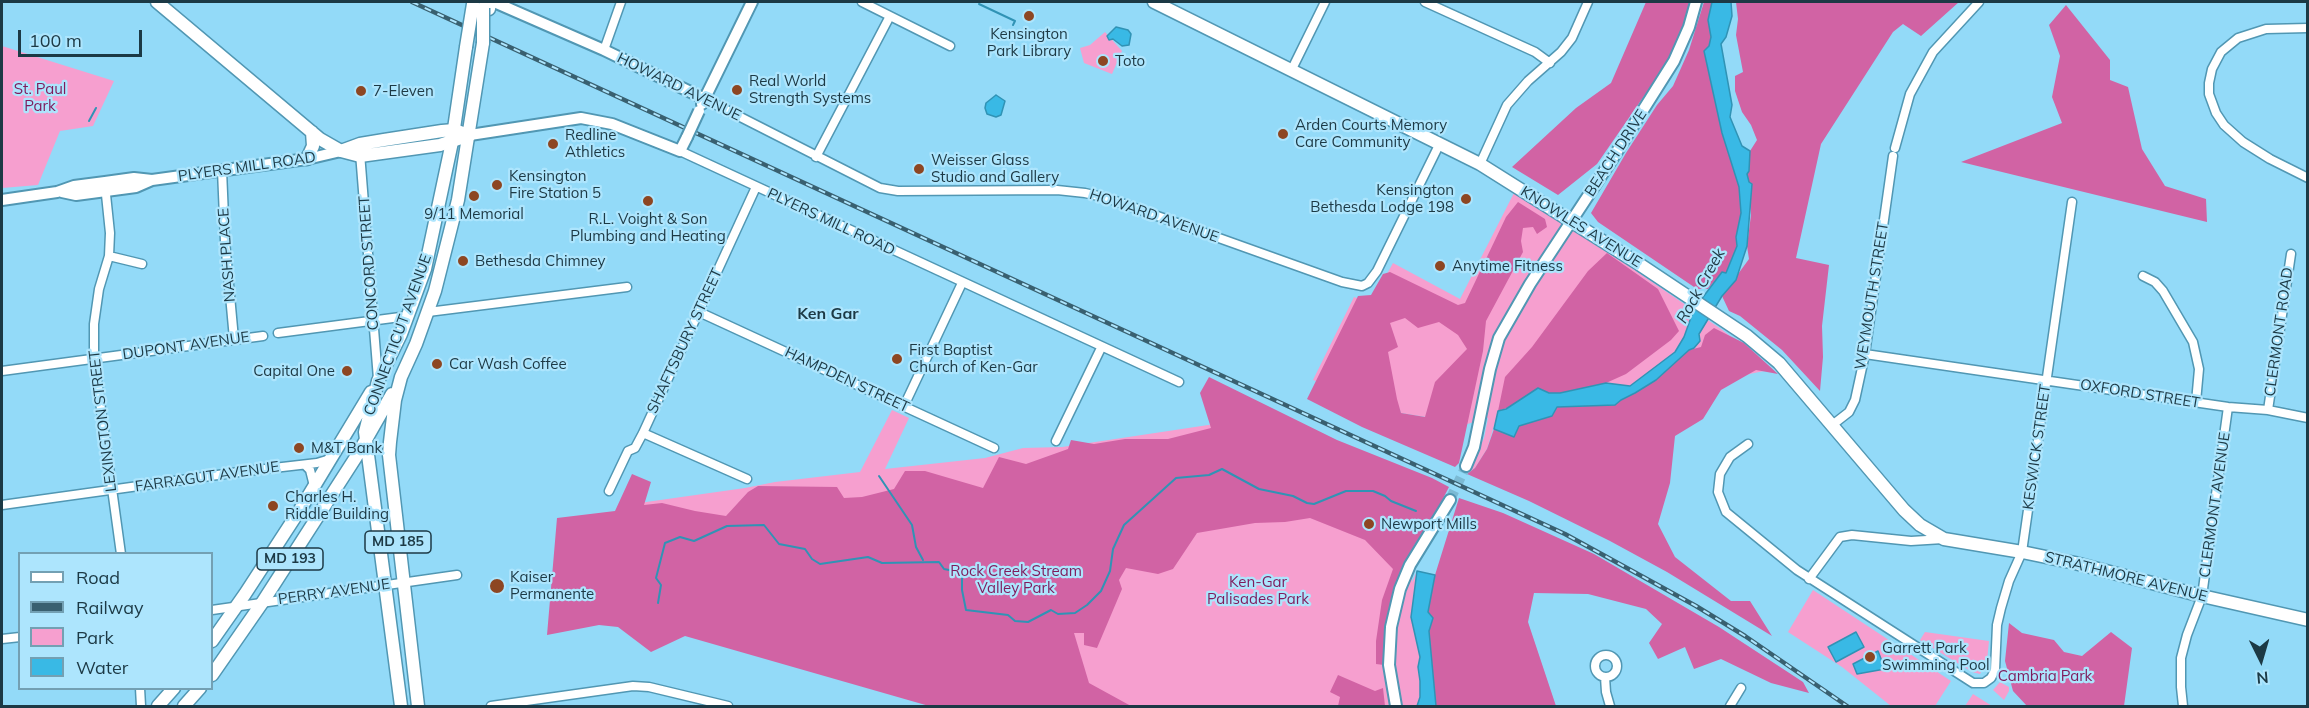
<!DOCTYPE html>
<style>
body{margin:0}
#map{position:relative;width:2309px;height:708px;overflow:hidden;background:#93daf8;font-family:Mulish,sans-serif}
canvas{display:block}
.frame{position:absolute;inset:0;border:3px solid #1c3945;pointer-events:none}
.legend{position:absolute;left:18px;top:552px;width:195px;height:138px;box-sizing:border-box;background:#ade5fd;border:2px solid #73a0b3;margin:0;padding:8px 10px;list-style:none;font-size:18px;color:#1c3945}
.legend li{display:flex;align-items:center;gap:12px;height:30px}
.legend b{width:30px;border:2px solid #73a0b3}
.north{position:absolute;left:2231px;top:630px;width:60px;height:60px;-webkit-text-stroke:4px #ade5fd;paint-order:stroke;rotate:175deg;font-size:16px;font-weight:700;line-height:24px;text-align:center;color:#1c3945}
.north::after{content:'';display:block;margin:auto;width:21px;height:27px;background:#1c3945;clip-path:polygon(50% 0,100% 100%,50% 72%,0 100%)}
.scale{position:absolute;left:18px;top:30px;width:124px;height:27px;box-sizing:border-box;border:3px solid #1c3945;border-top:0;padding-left:8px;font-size:18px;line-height:21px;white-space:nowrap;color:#1c3945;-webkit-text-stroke:4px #ade5fd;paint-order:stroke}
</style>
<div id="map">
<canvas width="2309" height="708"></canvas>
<div class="frame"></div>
<ul class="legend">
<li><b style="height:8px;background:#fff"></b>Road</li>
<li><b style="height:8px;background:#396070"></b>Railway</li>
<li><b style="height:16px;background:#f69fcf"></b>Park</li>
<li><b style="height:16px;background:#39b9e5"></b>Water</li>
</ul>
<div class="north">N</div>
<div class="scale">100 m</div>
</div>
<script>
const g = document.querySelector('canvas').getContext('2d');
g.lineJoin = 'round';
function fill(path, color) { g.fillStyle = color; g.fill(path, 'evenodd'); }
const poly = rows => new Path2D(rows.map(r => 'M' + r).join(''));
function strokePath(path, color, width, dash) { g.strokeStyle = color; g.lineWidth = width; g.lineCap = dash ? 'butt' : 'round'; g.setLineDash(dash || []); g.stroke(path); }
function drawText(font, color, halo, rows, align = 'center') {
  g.font = font + ' Mulish,sans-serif'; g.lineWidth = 4.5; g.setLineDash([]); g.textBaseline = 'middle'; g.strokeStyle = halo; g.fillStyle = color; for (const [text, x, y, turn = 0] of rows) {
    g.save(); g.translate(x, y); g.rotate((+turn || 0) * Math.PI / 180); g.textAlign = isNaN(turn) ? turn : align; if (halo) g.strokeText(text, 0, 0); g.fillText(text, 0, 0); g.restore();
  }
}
fill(poly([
 [1105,32,1122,51,1112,74,1084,63,1080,48,1090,45],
 [2,46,114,81,93,126,60,131,38,185,2,188],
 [1516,189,1721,329,1770,367,1764,371,1716,381,1497,416,1487,449,1475,468,1467,474,1484,438,1488,418,1457,427,1426,417,1401,413,1399,408,1313,380,1354,297,1371,303,1393,263,1460,299],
 [892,410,909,418,885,469,985,458,1023,448,1062,447,1248,419,1389,534,1420,549,1412,575,1412,582,1417,571,1411,617,1420,657,1418,666,1425,706,1001,706,625,505,745,488,775,482,860,472],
 [1813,590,1951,681,1935,706,1891,706,1842,667,1788,632],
 [1925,632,1989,641,1987,661,1980,674,1972,672,1923,642,1920,640],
 [2000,682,2009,687,2009,691,2004,700,1993,690],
 [1973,694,1992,706,1965,706]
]), '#f69fcf');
fill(poly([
 [1646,2,1692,2,1686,24,1669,60,1597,164,1558,195,1512,167,1576,108,1611,83],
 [1704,2,1712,2,1708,20,1711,37,1709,46,1704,51,1722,133,1739,187,1741,213,1736,237,1737,246,1726,273,1722,272,1708,289,1697,289,1598,222,1591,213,1626,153,1657,105,1673,86,1689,50],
 [1736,2,1959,2,1921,36,1903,24,1893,32,1821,144,1796,258,1829,265,1822,326,1823,357,1820,391,1782,350,1740,316,1729,311,1722,296,1749,259,1747,246,1751,215,1747,174,1750,151,1757,140,1751,125,1742,112,1735,91,1735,76,1743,72,1736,35,1738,19],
 [2066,5,2110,60,2110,80,2128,87,2142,149,2165,186,2206,199,2207,222,1961,162,2062,123,2052,97,2060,56,2049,25],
 [1518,202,1545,219,1547,227,1537,234,1533,227,1523,228,1521,241,1523,252,1486,321,1483,351,1459,463,1455,467,1362,427,1307,399,1358,296,1371,295,1383,274,1390,272,1458,305,1465,303,1506,217],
 [1405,318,1418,328,1439,322,1458,335,1467,349,1435,382,1425,417,1401,413,1397,399,1388,352,1398,347,1390,323],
 [1607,253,1658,289,1679,331,1671,340,1626,374,1606,383,1560,393,1549,393,1498,411,1505,377,1532,347,1588,271],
 [1714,328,1744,343,1778,374,1756,370,1721,390,1703,419,1675,436,1670,483,1658,524,1675,557,1731,601,1750,601,1772,636,1667,572,1610,541,1529,501,1467,474,1475,468,1487,449,1494,429,1514,437,1519,426,1552,416,1557,407,1615,405,1621,400,1635,393,1656,380,1689,350,1701,347,1705,335],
 [1209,377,1337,440,1432,478,1449,487,1435,514,1415,544,1401,573,1388,618,1384,665,1376,664,1376,641,1382,600,1393,569,1365,540,1310,518,1285,522,1255,523,1197,533,1173,569,1158,574,1126,568,1119,580,1122,589,1097,648,1084,645,1084,633,1074,633,1089,683,1131,706,929,706,685,636,651,652,618,627,599,625,547,635,557,518,615,511,632,474,651,482,644,505,662,503,695,511,726,516,748,492,758,486,837,487,844,498,862,497,894,489,905,471,925,471,983,488,999,457,1026,464,1068,449,1071,440,1094,444,1125,439,1168,439,1211,428,1200,393],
 [1459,498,1503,513,1594,554,1719,627,1803,682,1809,693,1771,683,1721,659,1694,669,1685,647,1658,659,1649,643,1662,624,1646,609,1588,594,1534,593,1528,622,1556,706,1436,706,1429,631,1433,618,1428,612,1435,575],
 [2009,623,2022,633,2054,640,2064,652,2082,656,2111,632,2132,648,2124,706,2027,706,2013,691,2005,661],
 [1338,675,1375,691,1383,688,1385,706,1338,706,1340,697,1330,692]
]), '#d163a4');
const water = poly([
 [1712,2,1731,2,1732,16,1726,37,1721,44,1732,105,1730,117,1742,146,1750,151,1749,171,1747,174,1749,182,1752,184,1747,246,1736,280,1722,296,1699,334,1700,341,1694,348,1689,350,1656,380,1635,393,1621,400,1615,405,1557,407,1552,416,1519,426,1514,437,1494,429,1498,411,1506,409,1538,388,1549,393,1560,393,1606,383,1630,386,1675,352,1684,337,1694,309,1722,272,1726,273,1737,246,1736,237,1741,213,1739,187,1722,133,1704,51,1709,46,1711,37,1708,20,1712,2],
 [1116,27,1128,30,1131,34,1129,45,1122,46,1113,39,1109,40,1107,36,1116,27],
 [996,95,1005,101,1001,115,996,117,987,114,985,108,986,103,996,95],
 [1417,571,1435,575,1428,612,1433,618,1429,631,1436,706,1417,706,1420,697,1420,681,1418,667,1420,657,1411,617,1417,571],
 [1856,632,1864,647,1836,662,1828,647,1856,632],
 [1878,651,1885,669,1857,674,1853,664,1878,651]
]);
fill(water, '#39b9e5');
strokePath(water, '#3093b5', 1.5);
strokePath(poly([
 [979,4,1015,21,1013,25],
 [89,121,96,108],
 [879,476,912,525,916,547,923,560],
 [658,603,661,585,656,578,665,543,680,537,694,541,727,526,764,525,779,544,805,549,812,559,820,564,868,557,882,563,939,562,944,569,959,572,962,577,962,590,966,610,1008,615,1015,621,1028,622,1051,610,1058,614,1075,613,1087,605,1101,591,1110,571,1113,549,1124,525,1176,478,1209,475,1222,469,1259,489,1293,496,1307,503,1314,504,1346,491,1373,491,1385,496,1391,501,1416,511]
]), '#3093b5', 2);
strokePath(poly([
 [1450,500,1466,466]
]), '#7bbad4', 10, [10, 5]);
const minor = poly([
 [862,2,950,46],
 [1425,2,1535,52,1550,63],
 [2308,28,2266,29,2238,38,2221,52,2212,69,2209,83,2209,94,2216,113,2224,125,2243,142,2270,159,2308,178],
 [604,50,621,2],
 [1292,69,1325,2],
 [705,99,880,188,898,191,1057,190,1085,193,1107,198,1342,282,1362,286,1368,283,1377,271,1440,143],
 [1895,148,1910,94,1933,52,1979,2],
 [680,151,1179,382],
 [360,153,378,379],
 [816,157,890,16],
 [1480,164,1507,105,1528,81,1561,52,1572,38,1588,2],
 [222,170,225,241,234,339],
 [105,185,110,233,109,256,99,289,94,324,94,358,121,554],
 [109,256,142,264],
 [2143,276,2155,282,2163,291,2193,342,2199,369,2196,402],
 [428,312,627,287],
 [699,312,994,448],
 [278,333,408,316],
 [1865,354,2228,407,2268,410,2308,418],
 [2,371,263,336],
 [904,406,962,283],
 [2268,410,2291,254],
 [1831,426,1849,412,1855,400,1865,354,1893,156],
 [643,433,747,479],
 [1056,441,1101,348],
 [1748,444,1730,457,1720,474,1718,492,1726,512,1797,570,1973,683,1984,683,1991,678,1995,670,1997,625,2001,608,2009,581,2022,552,2072,202],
 [305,465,310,470,314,486],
 [609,491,628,451,635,448,643,433,756,187],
 [2,505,239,472,317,463,330,459],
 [1809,579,1840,537,1852,535,1911,541,1943,539],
 [212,610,457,575],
 [2,639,20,637],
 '1595 666a11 11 0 1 1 22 0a11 11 0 1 1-22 0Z',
 [1605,677,1606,692,1610,706],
 [140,688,141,706],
 [491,706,633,686,649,687,728,706],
 [1730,706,1741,688],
 [2183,706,2181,687,2181,658,2187,635,2202,596,2228,407]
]);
const tertiary = poly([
 [494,2,604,50,705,99],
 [702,104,752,2],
 [470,135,581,118,612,124,680,151,687,137],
 [62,192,76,195,136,187,152,180],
 [2,200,57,192,74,186,105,182,134,178,152,180,203,173,307,159,341,151],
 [1466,466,1474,447,1490,369,1499,338,1530,284,1611,161,1674,61,1689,27,1696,2],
 [1396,706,1389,665,1391,627,1400,589,1410,565,1450,500]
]);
const secondary = poly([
 [157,2,320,139,341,151,360,156,440,145,470,135],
 [1154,2,1480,164,1639,264,1747,336,1779,363,1904,510,1920,525,1944,539,2022,552,2075,563,2202,596,2308,620],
 [341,151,360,144,384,140,442,131,454,130,463,133],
 [307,159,313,146,312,132]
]);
const primary = poly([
 [489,9,490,2],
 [212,641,245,594,301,508,371,392],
 [212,675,262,603,356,457,392,394],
 [158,706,174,688],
 [184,706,200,688],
 [401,706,365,432,378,381,401,334,425,269,452,142,466,47],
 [418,706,389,455,390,442,395,400,401,377,416,344,435,291,458,200,483,43]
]);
strokePath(minor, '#5197b3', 11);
strokePath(tertiary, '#5197b3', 14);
strokePath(secondary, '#5197b3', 15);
strokePath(primary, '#5197b3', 15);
strokePath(minor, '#fff', 8);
strokePath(tertiary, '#fff', 10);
strokePath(secondary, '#fff', 12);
strokePath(primary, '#fff', 12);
const rail = poly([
 [412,2,1565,534,1696,606,1745,636,1847,706]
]);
strokePath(rail, '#396070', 4.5);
strokePath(rail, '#ade5fd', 2, [7]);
const tertiaryBridge = poly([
 [687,137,699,111]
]);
const primaryBridge = poly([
 [483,8,483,43],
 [466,47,473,4]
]);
strokePath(tertiaryBridge, '#5197b3', 14, []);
strokePath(primaryBridge, '#5197b3', 15, []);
strokePath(tertiaryBridge, '#fff', 10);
strokePath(primaryBridge, '#fff', 12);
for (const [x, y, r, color] of [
 [1029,16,6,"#8d4622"],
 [1103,61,6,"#8d4622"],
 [737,90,6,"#8d4622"],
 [361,91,6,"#8d4622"],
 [1283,134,6,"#8d4622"],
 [553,144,6,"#8d4622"],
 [919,169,6,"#8d4622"],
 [497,185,6,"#8d4622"],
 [474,196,6,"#8d4622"],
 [1466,199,6,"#8d4622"],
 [648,201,6,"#8d4622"],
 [463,261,6,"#8d4622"],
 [1440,266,6,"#8d4622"],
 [897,359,6,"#8d4622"],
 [437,364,6,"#8d4622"],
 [347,371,6,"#8d4622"],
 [299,448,6,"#8d4622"],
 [273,506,6,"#8d4622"],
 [1369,524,6,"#8d4622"],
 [497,586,8,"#8d4622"],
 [1870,657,6,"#8d4622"]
]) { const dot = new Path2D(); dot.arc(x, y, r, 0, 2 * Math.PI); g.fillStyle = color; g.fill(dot); strokePath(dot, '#ade5fd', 2); }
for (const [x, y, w] of [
 [398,542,66],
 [290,559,66]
]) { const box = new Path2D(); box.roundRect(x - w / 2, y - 11, w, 22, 4.5); g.fillStyle = '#ade5fd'; g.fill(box); strokePath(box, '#1c3945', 1.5); }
drawText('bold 14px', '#1c3945', null, [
 ["MD 185",398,542],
 ["MD 193",290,559]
]);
drawText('15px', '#1c3945', '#ade5fd', [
 ["Kensington",1029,34,"center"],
 ["Park Library",1029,51,"center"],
 ["Toto",1115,61],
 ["Real World",749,81],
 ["Strength Systems",749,98],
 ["7-Eleven",373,91],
 ["Arden Courts Memory",1295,125],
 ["Care Community",1295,142],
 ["Redline",565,135],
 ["Athletics",565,152],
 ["Weisser Glass",931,160],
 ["Studio and Gallery",931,177],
 ["Kensington",509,176],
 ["Fire Station 5",509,193],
 ["Kensington",1454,190,"right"],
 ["Bethesda Lodge 198",1454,207,"right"],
 ["9/11 Memorial",474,214,"center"],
 ["R.L. Voight & Son",648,219,"center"],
 ["Plumbing and Heating",648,236,"center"],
 ["Bethesda Chimney",475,261],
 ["Anytime Fitness",1452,266],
 ["First Baptist",909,350],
 ["Church of Ken-Gar",909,367],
 ["Car Wash Coffee",449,364],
 ["Capital One",335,371,"right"],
 ["M&T Bank",311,448],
 ["Charles H.",285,497],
 ["Riddle Building",285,514],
 ["Newport Mills",1381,524],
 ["Kaiser",510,577],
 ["Permanente",510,594],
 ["Garrett Park",1882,648],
 ["Swimming Pool",1882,665]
], 'left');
drawText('15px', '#1c3945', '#ade5fd', [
 ["HOWARD AVENUE",679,87,26],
 ["BEACH DRIVE",1616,153,-57],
 ["PLYERS MILL ROAD",247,167,-8],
 ["HOWARD AVENUE",1154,216,19],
 ["PLYERS MILL ROAD",831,222,25],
 ["KNOWLES AVENUE",1581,227,32],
 ["NASH PLACE",227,255,-94],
 ["CONCORD STREET",369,263,-94],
 ["WEYMOUTH STREET",1872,296,-81],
 ["CLERMONT ROAD",2279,332,-82],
 ["CONNECTICUT AVENUE",398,335,-70],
 ["SHAFTSBURY STREET",685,341,-65],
 ["DUPONT AVENUE",186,346,-8],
 ["HAMPDEN STREET",847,380,25],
 ["OXFORD STREET",2140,394,9],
 ["LEXINGTON STREET",103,421,-97],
 ["KESWICK STREET",2037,447,-82],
 ["FARRAGUT AVENUE",207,477,-8],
 ["CLERMONT AVENUE",2215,505,-82],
 ["STRATHMORE AVENUE",2126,577,14],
 ["PERRY AVENUE",334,592,-8]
]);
drawText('15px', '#7f1b5c', '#ade5fd', [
 ["St. Paul",40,89],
 ["Park",40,106],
 ["Rock Creek Stream",1016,571],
 ["Valley Park",1016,588],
 ["Ken-Gar",1258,582],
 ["Palisades Park",1258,599],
 ["Cambria Park",2045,676]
]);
drawText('italic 16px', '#223c47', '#ade5fd', [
 ["Rock Creek",1701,286,-61]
]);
drawText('bold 16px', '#1c3945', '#ade5fd', [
 ["Ken Gar",828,314]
]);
</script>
